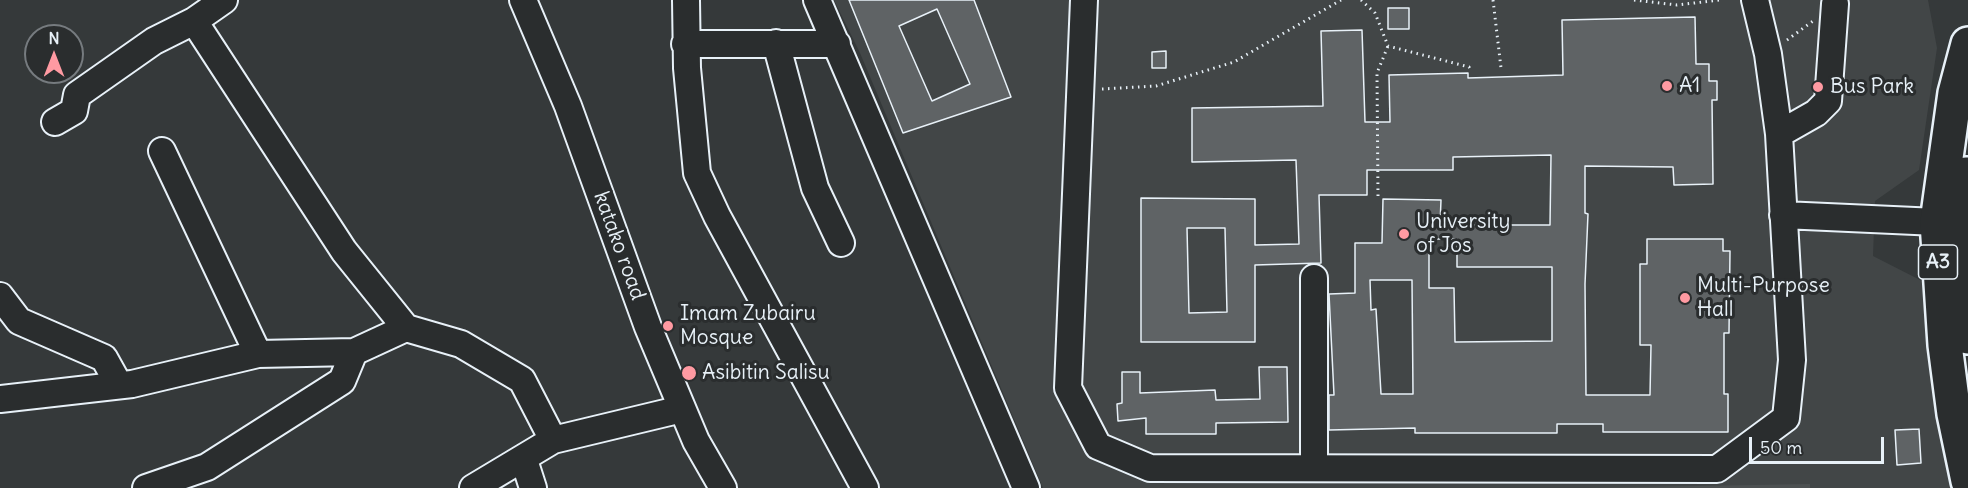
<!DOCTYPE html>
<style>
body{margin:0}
#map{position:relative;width:1968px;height:488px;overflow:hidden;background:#35393a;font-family:Delius,sans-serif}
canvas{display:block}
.north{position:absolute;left:24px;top:24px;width:60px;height:60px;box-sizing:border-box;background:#2a2d2e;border:2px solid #767b7f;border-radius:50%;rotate:0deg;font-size:16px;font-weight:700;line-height:24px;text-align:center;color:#e8f1f8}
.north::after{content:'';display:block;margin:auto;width:21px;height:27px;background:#ff9aa2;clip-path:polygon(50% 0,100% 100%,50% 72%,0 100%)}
.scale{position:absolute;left:1749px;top:437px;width:135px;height:27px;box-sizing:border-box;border:3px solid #e8f1f8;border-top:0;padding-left:8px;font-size:18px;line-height:21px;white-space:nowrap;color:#e8f1f8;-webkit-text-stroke:4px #2a2d2e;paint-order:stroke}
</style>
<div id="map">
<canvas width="1968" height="488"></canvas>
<div class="north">N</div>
<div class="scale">50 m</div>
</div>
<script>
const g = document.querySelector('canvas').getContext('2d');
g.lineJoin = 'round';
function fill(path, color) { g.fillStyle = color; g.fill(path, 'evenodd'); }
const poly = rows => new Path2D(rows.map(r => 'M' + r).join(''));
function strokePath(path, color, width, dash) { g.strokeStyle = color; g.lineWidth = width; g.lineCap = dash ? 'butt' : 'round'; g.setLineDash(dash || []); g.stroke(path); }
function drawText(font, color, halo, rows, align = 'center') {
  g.font = font + ' Delius,sans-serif'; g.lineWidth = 6; g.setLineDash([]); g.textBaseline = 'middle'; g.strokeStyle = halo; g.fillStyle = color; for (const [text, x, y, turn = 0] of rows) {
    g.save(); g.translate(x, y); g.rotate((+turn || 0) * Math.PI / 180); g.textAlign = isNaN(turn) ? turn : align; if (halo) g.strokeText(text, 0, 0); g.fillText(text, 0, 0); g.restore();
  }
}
fill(poly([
 [834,0,1928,0,1937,48,1919,170,1875,201,1873,256,1924,282,1952,488,1043,488,860,53]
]), '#424647');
fill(poly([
 [1810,484,1810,488,1581,488]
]), '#4d5152');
const building = poly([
 [849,0,974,0,1011,97,903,133,849,0],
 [937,9,970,84,932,101,899,26,937,9],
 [1388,8,1409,8,1409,29,1388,29,1388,8],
 [1695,17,1696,64,1709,64,1709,81,1717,81,1717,100,1712,100,1713,184,1674,185,1673,167,1585,166,1585,213,1588,214,1585,284,1586,395,1650,395,1651,345,1640,345,1640,264,1647,264,1647,239,1723,239,1723,251,1730,251,1729,333,1724,333,1724,394,1728,394,1728,432,1603,432,1603,424,1557,424,1557,433,1415,433,1415,428,1329,430,1329,395,1334,395,1329,294,1355,293,1355,243,1382,243,1383,199,1441,200,1440,225,1550,225,1551,155,1453,157,1453,170,1367,170,1367,195,1319,195,1321,263,1255,265,1255,342,1141,342,1141,198,1255,199,1255,245,1299,244,1296,160,1192,162,1192,108,1323,106,1321,31,1362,30,1365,122,1390,122,1389,75,1468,73,1468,78,1563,75,1562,20,1695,17],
 [1187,228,1225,228,1227,312,1189,313,1187,228],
 [1429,239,1457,239,1457,267,1552,267,1552,341,1455,342,1454,288,1429,288,1429,239],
 [1370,280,1412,280,1413,394,1381,394,1376,309,1371,310,1370,280],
 [1166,51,1166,68,1152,68,1152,52,1166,51],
 [1259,367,1287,367,1288,422,1216,423,1216,434,1146,434,1146,418,1118,421,1117,404,1122,403,1122,372,1140,372,1140,393,1215,390,1216,400,1260,399,1259,367],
 [1919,429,1921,463,1897,465,1895,430,1919,429]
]);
fill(building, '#5f6365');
strokePath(building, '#e8f1f8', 1.5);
const minor = poly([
 [523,0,568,106,648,327,696,441,723,488],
 [686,0,687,68,697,173,717,216,865,488],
 [817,0,1026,488],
 [1084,0,1068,388,1098,446,1150,468,1717,469,1786,418,1792,360,1779,134,1768,54,1755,0],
 [194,21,344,251,406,328],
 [776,43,815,188,841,243],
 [685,44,837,44],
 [55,122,74,111,77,95,154,41,194,21,224,0],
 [1779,134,1816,113,1828,101,1835,4],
 [162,151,258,354],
 [1783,215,1937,222],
 [0,296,19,321,104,358,119,385],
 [0,399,132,384,258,354,354,352,406,328,461,344,522,380,553,440],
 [524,460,533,488],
 [1314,468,1314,278],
 [146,488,207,467,342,381,354,352],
 [473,488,553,440,682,409]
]);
const highway = poly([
 [1968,44,1955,93,1937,222,1945,345,1954,414,1968,481],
 [1966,174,1960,253,1968,337]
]);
strokePath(minor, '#e8f1f8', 30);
strokePath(highway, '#e8f1f8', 38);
strokePath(poly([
 [1361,0,1375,13,1388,46,1469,67,1472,72],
 [1493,0,1501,68],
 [1634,0,1677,5,1720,0],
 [1787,40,1813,21],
 [1102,89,1156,86,1234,62,1341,0],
 [1378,196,1377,73,1388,46]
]), '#e8f1f8', 3, [1.5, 4.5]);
strokePath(minor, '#2a2d2e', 26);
strokePath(highway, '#2a2d2e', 33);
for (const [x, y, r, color] of [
 [1667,86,6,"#ff9aa2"],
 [1818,87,6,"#ff9aa2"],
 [1404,234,6,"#ff9aa2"],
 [1685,298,6,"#ff9aa2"],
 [668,326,6,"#ff9aa2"],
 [689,373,8,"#ff9aa2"]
]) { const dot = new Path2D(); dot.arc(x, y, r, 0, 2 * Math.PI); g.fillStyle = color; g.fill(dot); strokePath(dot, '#2a2d2e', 2); }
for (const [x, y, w] of [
 [1938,262,39]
]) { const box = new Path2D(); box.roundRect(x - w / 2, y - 17, w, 34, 4.5); g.fillStyle = '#2a2d2e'; g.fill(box); strokePath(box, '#e8f1f8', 1.5); }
drawText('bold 20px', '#e8f1f8', null, [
 ["A3",1938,262]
]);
drawText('21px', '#e8f1f8', '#2a2d2e', [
 ["A1",1679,86],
 ["Bus Park",1830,87],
 ["University",1416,222],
 ["of Jos",1416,246],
 ["Multi-Purpose",1697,286],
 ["Hall",1697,310],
 ["Imam Zubairu",680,314],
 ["Mosque",680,338],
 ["Asibitin Salisu",702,373]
], 'left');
drawText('21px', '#e8f1f8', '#2a2d2e', [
 ["katako road",619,246,70]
]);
</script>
